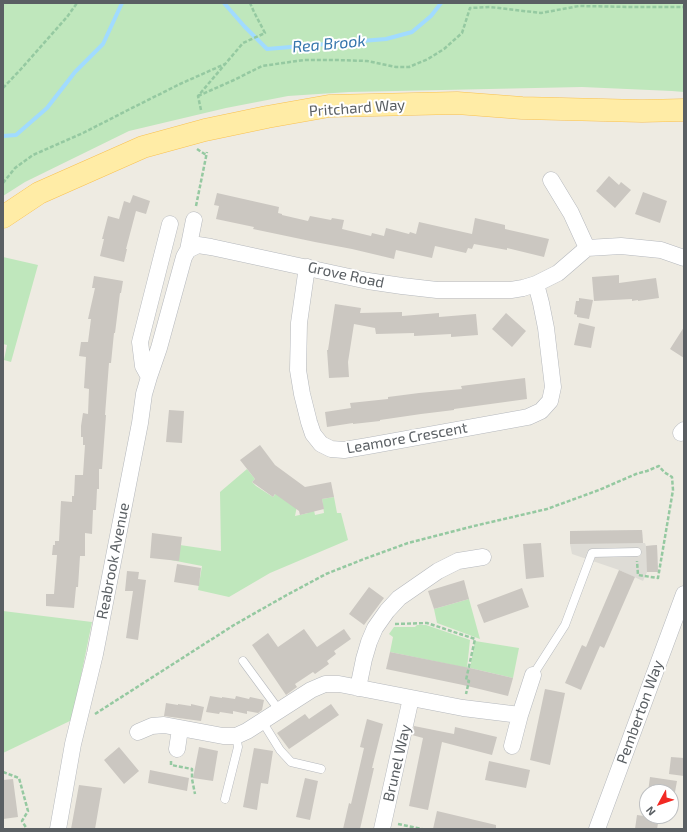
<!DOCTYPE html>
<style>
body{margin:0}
#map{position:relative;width:687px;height:832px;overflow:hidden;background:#eeebe2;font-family:"Exo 2",sans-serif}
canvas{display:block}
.frame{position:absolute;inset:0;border:4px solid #5a5f63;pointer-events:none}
.north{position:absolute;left:639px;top:784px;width:40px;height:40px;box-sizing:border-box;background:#fff;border:1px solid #bdbfc1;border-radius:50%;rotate:230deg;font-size:11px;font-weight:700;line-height:16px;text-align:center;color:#5a5f63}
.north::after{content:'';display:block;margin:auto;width:14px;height:18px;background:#f22923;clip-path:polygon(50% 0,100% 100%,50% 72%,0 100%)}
</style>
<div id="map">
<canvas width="687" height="832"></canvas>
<div class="frame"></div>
<div class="north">N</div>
</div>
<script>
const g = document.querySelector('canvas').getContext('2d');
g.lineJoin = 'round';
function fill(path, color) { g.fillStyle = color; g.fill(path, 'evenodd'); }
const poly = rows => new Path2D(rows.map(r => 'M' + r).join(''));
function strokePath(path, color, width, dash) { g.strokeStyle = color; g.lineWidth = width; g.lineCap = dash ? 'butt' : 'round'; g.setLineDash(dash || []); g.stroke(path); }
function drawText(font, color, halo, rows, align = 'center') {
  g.font = font + ' "Exo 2",sans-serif'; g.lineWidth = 4; g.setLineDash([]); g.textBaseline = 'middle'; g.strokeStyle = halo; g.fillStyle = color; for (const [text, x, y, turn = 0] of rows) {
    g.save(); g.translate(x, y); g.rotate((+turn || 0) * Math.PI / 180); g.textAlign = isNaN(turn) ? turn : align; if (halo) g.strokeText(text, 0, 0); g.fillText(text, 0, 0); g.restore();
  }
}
fill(poly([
 [642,530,643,543,645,543,646,546,657,545,658,572,647,572,643,581,619,570,572,554,570,544,570,531]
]), '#dedcd6');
fill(poly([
 [3,3,684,3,684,92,672,91,582,87,349,92,288,96,226,108,129,131,25,182,3,196],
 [3,257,38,265,11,362,4,360,7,345,3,344],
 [247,469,255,479,252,482,256,486,273,497,277,492,298,501,295,516,308,513,305,499,311,497,315,515,324,513,322,499,334,497,337,513,341,513,348,540,270,573,229,597,198,590,202,566,171,560,173,544,221,551,220,492],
 [469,599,480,639,437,623,434,609],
 [3,611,92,622,72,720,3,753],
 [417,625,426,625,470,640,467,668,390,652,393,637,389,634,394,627,415,627],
 [475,641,519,648,513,678,470,668]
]), '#bfe7bc');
strokePath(poly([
 [224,3,244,26,267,49,386,39,412,32,431,16,441,3],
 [3,136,16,135,47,108,75,72,103,44,122,3]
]), '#a1dbff', 4);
fill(poly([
 [609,176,619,185,621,182,631,190,615,208,596,191],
 [643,192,667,201,660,223,635,214],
 [217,193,279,207,278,213,282,214,282,215,308,221,310,216,331,220,332,218,344,220,342,229,371,236,372,233,384,236,386,228,409,234,410,232,416,234,419,222,472,234,475,218,505,225,505,229,549,239,544,257,507,248,507,250,474,244,472,249,468,248,466,253,435,246,432,258,396,250,394,259,352,249,315,242,253,229,254,227,216,219,219,206,214,205],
 [133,195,150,201,146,214,136,211,126,249,127,249,124,262,100,256,104,239,102,239,108,216,119,219,124,201,130,203],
 [619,275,619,283,656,278,659,298,638,301,638,300,632,301,632,299,594,301,592,277],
 [94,276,123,281,121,293,120,293,115,333,114,333,111,363,109,363,105,415,106,415,102,469,99,469,99,489,97,489,96,510,93,510,92,534,85,533,85,556,80,556,78,587,76,587,74,608,46,606,46,594,54,594,57,555,52,555,53,545,55,545,55,541,59,541,61,501,72,502,72,496,74,496,75,475,83,475,85,445,83,445,83,437,81,437,81,426,83,413,88,414,89,389,84,388,86,357,79,356,81,342,88,342,91,319,88,319,95,288,92,288],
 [579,298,593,300,589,319,577,317,577,315,574,314,576,301,579,301],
 [335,304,361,308,360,313,402,312,402,316,439,313,439,317,476,314,478,335,451,337,451,334,414,336,414,333,376,334,375,328,354,324,348,362,349,377,329,378,327,350,328,350],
 [506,313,526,331,512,347,492,329],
 [579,323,595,327,591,348,574,345],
 [684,327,684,358,670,349],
 [525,378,527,399,454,409,454,410,421,414,380,420,380,421,353,424,353,423,327,427,325,412,351,408,350,403,388,399,388,397,419,393,462,389,461,386],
 [169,410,184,411,182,443,166,442],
 [260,445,275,465,305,487,331,482,334,497,322,499,324,509,300,515,299,511,275,494,273,497,252,482,255,479,240,460],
 [642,530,643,543,570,544,570,531],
 [152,533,182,537,179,561,150,558],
 [541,543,544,577,526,579,523,544],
 [657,545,658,572,647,572,646,546],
 [177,564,201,568,199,586,174,582],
 [619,570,635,577,604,648,600,646,581,690,565,683,582,645,586,647],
 [127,571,139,572,138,579,146,580,138,640,126,638,133,591,125,591],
 [464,580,469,599,434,609,428,591],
 [369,587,384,598,364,625,349,614],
 [522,588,529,607,484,623,477,605],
 [304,629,317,647,344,629,351,639,334,651,336,654,327,661,329,664,315,674,313,672,295,684,297,687,286,695,252,645,268,633,278,647],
 [390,652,470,668,513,678,508,696,463,685,386,669],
 [545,689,565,693,550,765,530,760],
 [210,696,222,698,222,697,235,699,236,696,249,699,250,697,264,700,262,710,258,713,247,711,247,714,233,711,233,714,220,712,219,714,206,712],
 [166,703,178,705,178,704,191,706,191,704,204,707,201,721,164,716],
 [331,704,339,715,289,749,277,733,305,714,309,719],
 [367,719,383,724,372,768,374,768,360,829,343,829,349,803,351,804,364,748,360,747],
 [414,726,454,734,455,727,497,737,492,755,442,742,428,810,409,806,423,738,412,735],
 [119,747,139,771,124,784,104,760],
 [199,747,218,751,213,781,193,778],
 [254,748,273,751,268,784,261,783,257,810,243,807],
 [671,757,684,758,684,776,669,774],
 [489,761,530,770,526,788,485,780],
 [150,770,189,778,187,791,148,783],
 [650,777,677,781,675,792,648,792],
 [305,778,318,781,310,820,296,817],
 [13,779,18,817,3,819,3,780],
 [79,785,102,788,95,829,71,829],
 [437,811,496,825,496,829,433,829],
 [637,815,659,818,657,829,635,829]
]), '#cbc7c1');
const lane = poly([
 [243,661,279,710],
 [533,675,565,625,592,553,637,552],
 [262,721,280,750,291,762,321,769],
 [225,799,238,747,236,736]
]);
const street = poly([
 [551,180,571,213,587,248],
 [188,250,198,245,211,247,368,281,402,286,437,290,511,290,523,288,536,284,558,273,587,248,621,246,661,250,684,258],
 [307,267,299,323,298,370,302,394,309,422,313,434,321,444,331,449,344,450,368,446,528,417,541,411,550,401,553,387,546,328,541,303,536,284],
 [149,377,143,366,140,342,170,224],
 [681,433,684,430],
 [358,688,364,659,369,642,375,628,387,611,399,598,438,571,458,561,483,557],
 [520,715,533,675],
 [138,732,152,726,164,725,223,736,236,736,247,731,311,690,325,684,339,684,463,708,520,715,512,746],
 [177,749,180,729],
 [58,829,73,744,95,654,140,423,144,394,149,377,159,348,184,257,188,250,194,220],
 [382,829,411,698],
 [597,829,684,594]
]);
const primary = poly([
 [3,217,39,193,143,147,205,130,267,117,329,106,457,103,522,108,642,111,684,110]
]);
strokePath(lane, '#b5b8bd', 9);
strokePath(street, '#b5b8bd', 17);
strokePath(primary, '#f9c150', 23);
strokePath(poly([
 [3,88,21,69,67,17,77,3],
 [198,96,234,80,262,66,304,60,335,60,367,61,396,67,409,67,428,59,444,49,462,33,470,8,490,7,541,13,579,6,633,7,684,7],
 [201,110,198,96,243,43,265,33,254,12,250,3],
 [197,149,206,155],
 [3,183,15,168,33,155,83,133,128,110,180,84,225,64],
 [196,206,207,152],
 [395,624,427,623,475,639,466,680,469,681,466,694],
 [95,714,234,625,285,596,326,574,364,559,408,543,474,526,547,509,599,490,636,474,647,471,659,466,664,472,672,477,673,490,658,578,638,575,637,561],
 [171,761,171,765,192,769,192,779,195,794],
 [3,772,19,778,28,811,22,821,27,829],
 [398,824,422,829]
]), '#95c9a1', 2.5, [4, 2]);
strokePath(lane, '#fff', 8);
strokePath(street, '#fff', 16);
strokePath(primary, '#ffeca6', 22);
drawText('15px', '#5a5f63', '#fff', [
 ["Pritchard Way",357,108,-4],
 ["Grove Road",346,275,12],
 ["Leamore Crescent",407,438,-10],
 ["Reabrook Avenue",113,561,-79],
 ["Pemberton Way",640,712,-70],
 ["Brunel Way",397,763,-77]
]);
drawText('italic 16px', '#3676ad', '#fff', [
 ["Rea Brook",329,44,-5]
]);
</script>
